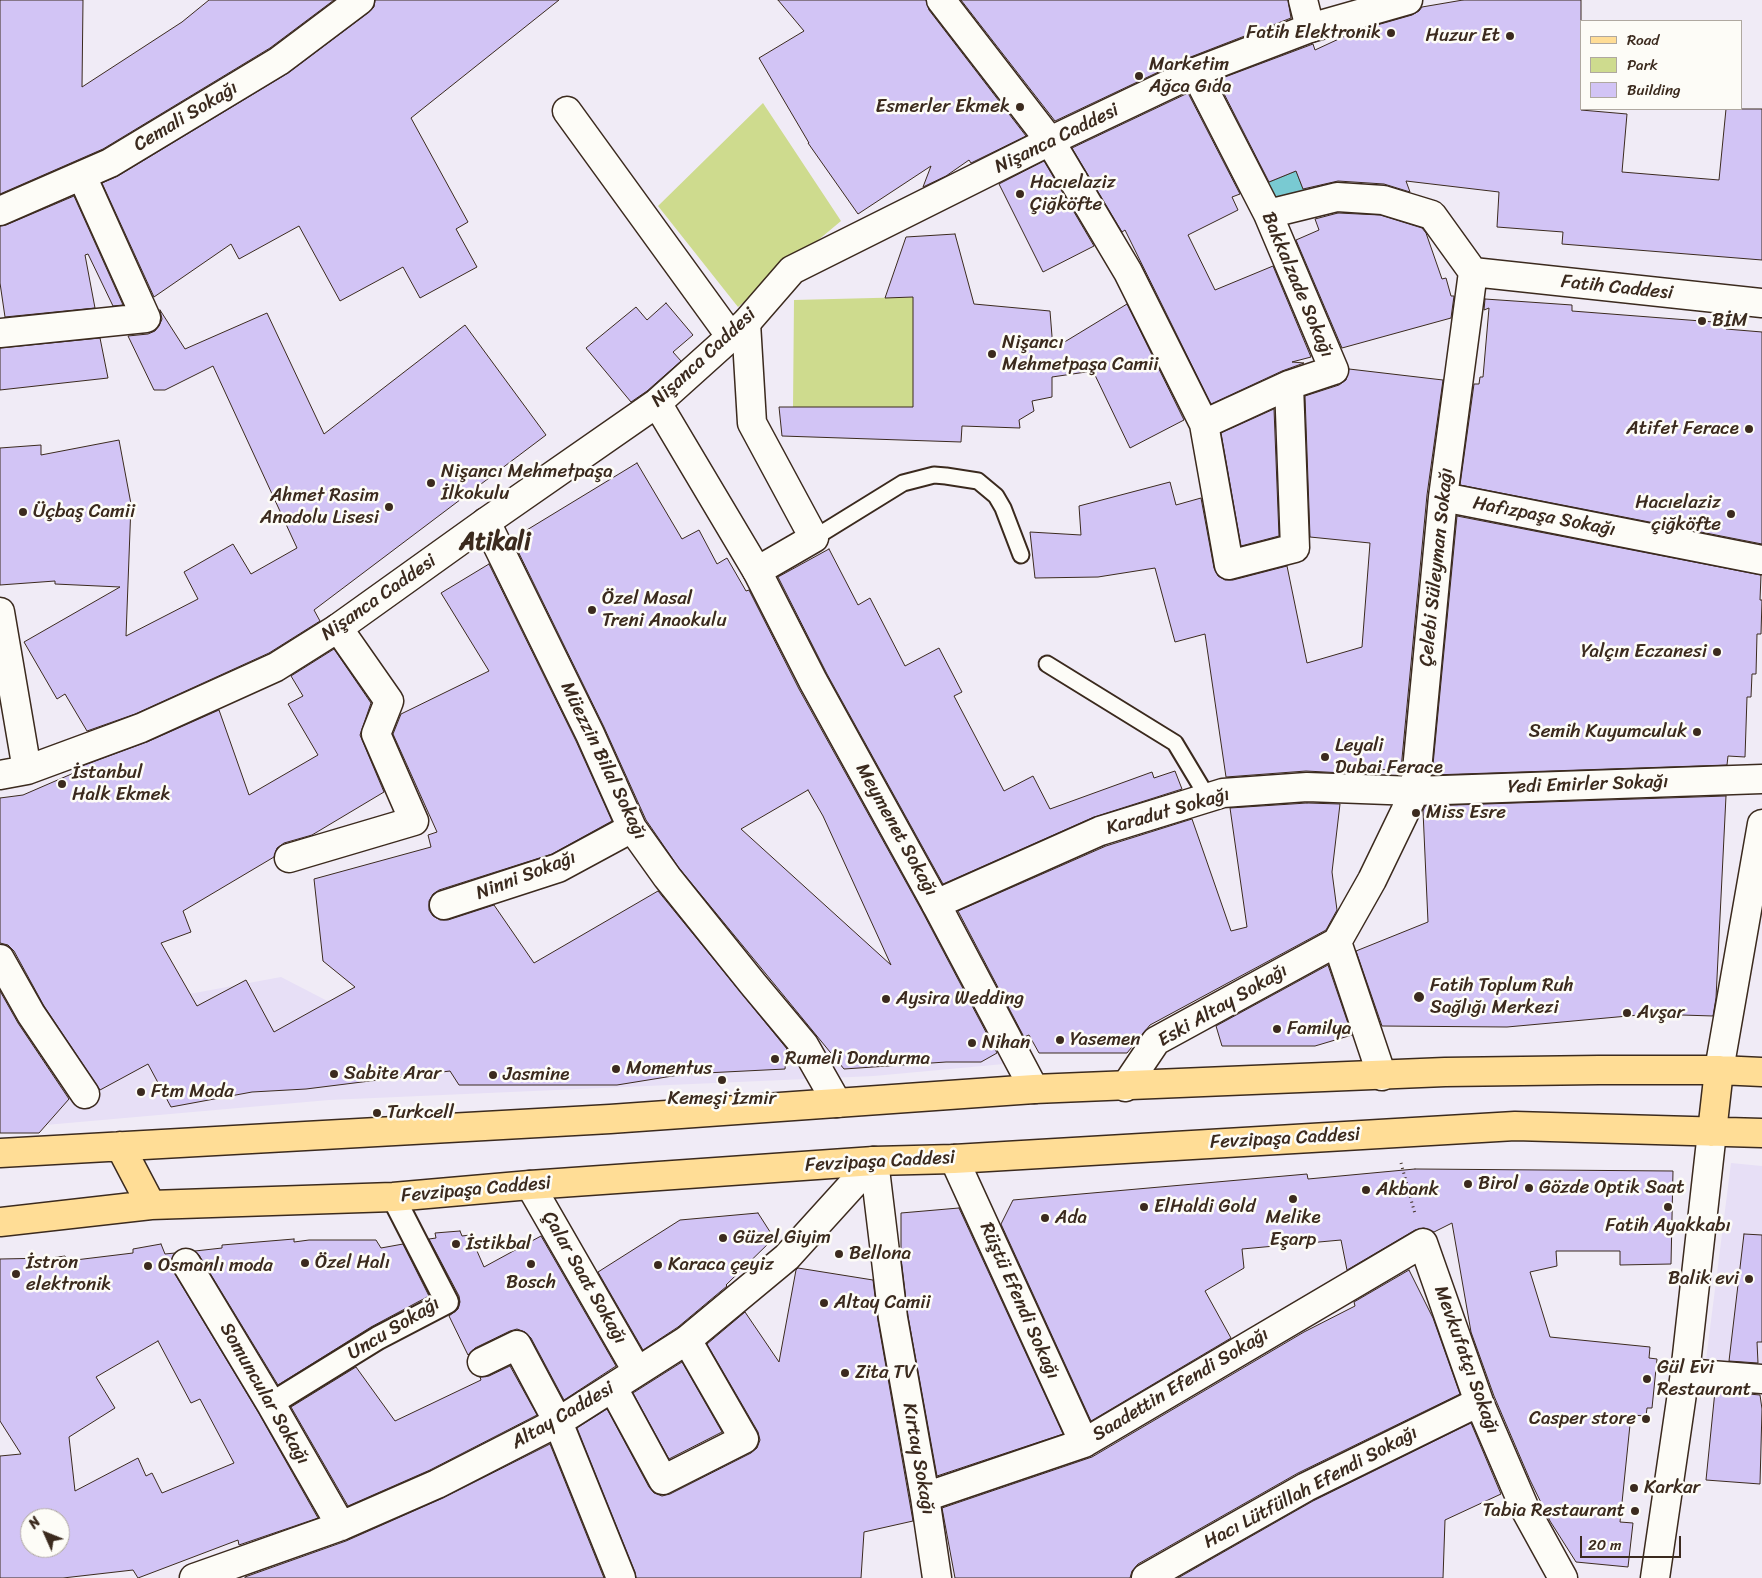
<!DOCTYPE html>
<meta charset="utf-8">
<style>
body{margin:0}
#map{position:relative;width:1762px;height:1578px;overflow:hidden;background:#f0ebf6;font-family:Sriracha,sans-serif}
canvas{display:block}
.legend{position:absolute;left:1580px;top:20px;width:162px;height:90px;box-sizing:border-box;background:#fdfcf7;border:1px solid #afa8a0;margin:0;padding:6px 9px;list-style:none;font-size:15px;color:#3b2a1e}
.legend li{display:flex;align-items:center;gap:10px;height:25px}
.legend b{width:25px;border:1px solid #afa8a0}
.north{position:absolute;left:20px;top:1508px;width:50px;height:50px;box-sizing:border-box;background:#fdfcf7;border:1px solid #afa8a0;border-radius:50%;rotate:314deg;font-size:14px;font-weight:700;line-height:20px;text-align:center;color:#3b2a1e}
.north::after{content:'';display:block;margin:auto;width:18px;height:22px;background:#3b2a1e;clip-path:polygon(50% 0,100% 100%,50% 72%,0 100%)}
.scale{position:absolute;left:1580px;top:1536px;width:101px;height:22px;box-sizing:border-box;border:2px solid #3b2a1e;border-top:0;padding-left:6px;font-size:15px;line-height:18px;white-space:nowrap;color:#3b2a1e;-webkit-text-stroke:4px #fdfcf7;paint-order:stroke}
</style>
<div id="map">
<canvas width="1762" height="1578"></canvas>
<ul class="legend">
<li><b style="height:6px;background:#ffdd96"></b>Road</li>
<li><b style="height:14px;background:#cedb8e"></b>Park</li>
<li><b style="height:14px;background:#d2c4f5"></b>Building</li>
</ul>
<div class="north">N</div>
<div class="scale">20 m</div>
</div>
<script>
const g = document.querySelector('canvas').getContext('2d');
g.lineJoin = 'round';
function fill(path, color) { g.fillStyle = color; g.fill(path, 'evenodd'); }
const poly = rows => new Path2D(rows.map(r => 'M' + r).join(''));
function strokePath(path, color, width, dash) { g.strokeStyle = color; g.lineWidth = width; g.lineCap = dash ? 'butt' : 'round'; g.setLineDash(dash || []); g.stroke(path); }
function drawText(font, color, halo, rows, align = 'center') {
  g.font = font + ' Sriracha,sans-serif'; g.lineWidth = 5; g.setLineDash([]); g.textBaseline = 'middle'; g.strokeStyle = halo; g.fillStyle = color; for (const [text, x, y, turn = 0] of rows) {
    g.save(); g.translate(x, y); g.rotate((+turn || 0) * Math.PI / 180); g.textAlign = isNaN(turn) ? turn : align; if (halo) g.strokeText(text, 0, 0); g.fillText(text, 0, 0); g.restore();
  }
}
fill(poly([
 [281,977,399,1038,963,994,1004,1064,874,1076,329,1100,0,1129,0,1029],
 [1731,1163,1762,1166,1762,1364,1706,1360]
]), '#e7dff6');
fill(poly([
 [763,103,841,221,738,307,658,206],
 [913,297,913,407,793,407,794,300]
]), '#cedb8e');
const water = poly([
 [1296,171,1305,194,1275,206,1267,183,1296,171]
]);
fill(water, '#79cad2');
strokePath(water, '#608a8a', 1);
const building = poly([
 [0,0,83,0,82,87,182,22,209,0,334,0,270,48,103,149,0,194,0,0],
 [375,0,559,0,411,118,468,222,456,229,477,267,420,298,403,267,340,301,299,226,239,259,231,244,154,297,102,183,118,176,288,73,369,12,374,7,375,0],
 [778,0,926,0,929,10,1026,136,971,163,969,160,946,176,923,187,931,166,858,214,808,143,809,143,759,58,804,31,778,0],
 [961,0,1288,0,1291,18,1188,58,1055,121,961,0],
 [1463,0,1581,0,1581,110,1627,114,1622,172,1719,180,1726,109,1762,109,1762,260,1562,244,1563,232,1497,227,1499,192,1406,181,1410,192,1384,184,1338,181,1303,189,1296,171,1269,182,1217,80,1313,44,1315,50,1356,31,1412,15,1419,11,1422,7,1463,0],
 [1188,93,1240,194,1232,197,1238,210,1188,235,1215,290,1273,266,1311,357,1292,362,1304,363,1282,371,1211,404,1125,230,1122,232,1072,148,1188,93],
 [1044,161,1094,246,1043,272,999,184,1044,161],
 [74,196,123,305,113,306,88,254,85,255,95,308,5,317,0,283,0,226,6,225,74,196],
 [1338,213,1380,215,1422,228,1426,233,1442,279,1446,278,1451,296,1454,296,1451,318,1342,348,1296,240,1319,230,1315,219,1338,213],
 [955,234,974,304,1050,311,1053,349,1127,304,1184,420,1130,448,1093,371,1052,377,1052,397,1032,401,1034,411,1019,420,1020,428,962,426,961,442,782,436,779,407,913,407,913,297,885,298,906,237,955,234],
 [1485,299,1572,305,1572,311,1727,323,1726,329,1762,332,1762,544,1460,485,1474,384,1479,384,1480,377,1483,377,1489,308,1484,310,1485,299],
 [666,303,693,335,673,352,681,361,647,391,631,402,586,348,636,307,647,320,666,303],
 [160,310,185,349,267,313,324,434,465,325,546,435,314,610,320,621,269,653,135,714,87,731,65,694,57,699,24,642,120,587,55,584,55,581,0,585,0,448,41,445,41,455,119,440,131,504,126,636,198,599,184,572,233,544,251,574,297,548,213,366,165,390,154,390,128,336,148,334,155,331,159,326,162,319,160,310],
 [100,338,108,378,0,390,0,348,100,338],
 [1349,369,1443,380,1427,495,1401,769,1344,771,1344,773,1306,771,1226,777,1205,634,1175,642,1155,568,1098,577,1035,578,1030,532,1081,535,1079,506,1170,482,1176,505,1201,498,1214,568,1218,576,1225,580,1233,580,1287,566,1307,663,1362,647,1370,543,1310,537,1305,396,1339,385,1346,380,1349,369],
 [1274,409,1279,536,1241,546,1221,433,1274,409],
 [637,463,682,539,699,530,717,564,727,558,746,591,749,590,799,689,922,911,997,1053,981,1062,946,1062,844,1069,679,868,646,820,604,727,512,539,637,463],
 [808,790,823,816,891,965,741,829,808,790],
 [1457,516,1761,575,1760,600,1762,600,1761,634,1757,634,1756,674,1752,674,1751,697,1747,697,1745,757,1728,756,1727,765,1432,775,1457,516],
 [829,549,858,605,870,598,905,666,939,648,962,692,954,696,1004,791,1033,776,1050,809,1152,772,1154,778,1175,771,1182,789,1094,817,943,884,827,674,778,577,829,549],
 [489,564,576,741,612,821,552,854,439,890,433,894,429,901,429,910,433,916,440,920,448,920,494,905,534,963,658,891,787,1049,785,1069,685,1074,617,1085,459,1085,450,1071,306,1089,252,1092,171,1107,148,1064,100,1090,44,1006,14,951,8,945,0,943,0,798,23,795,83,769,82,766,147,742,219,710,249,795,318,755,288,704,303,696,291,676,334,649,371,703,360,735,384,792,312,835,284,843,277,848,274,857,183,911,191,932,161,943,197,1006,246,980,274,1032,355,987,323,961,314,879,431,847,428,835,437,832,393,734,401,714,489,671,441,593,489,564],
 [1726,796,1716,998,1713,1016,1650,1014,1507,1027,1382,1026,1356,951,1428,922,1423,811,1425,806,1726,796],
 [1307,803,1340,804,1332,872,1337,910,1326,930,1150,1025,1127,1053,1039,1053,1029,1035,1024,1037,958,911,1106,846,1192,819,1231,931,1247,927,1230,808,1307,803],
 [1328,965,1352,1035,1315,1046,1222,1046,1216,1026,1328,965],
 [0,991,18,1023,69,1099,39,1133,0,1133,0,991],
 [1415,1169,1673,1171,1671,1264,1620,1265,1620,1251,1556,1251,1557,1266,1530,1272,1550,1337,1650,1347,1649,1358,1657,1359,1652,1408,1647,1408,1646,1416,1631,1415,1620,1522,1633,1523,1628,1567,1576,1562,1550,1521,1530,1480,1494,1396,1471,1332,1452,1223,1434,1232,1424,1228,1415,1230,1347,1270,1341,1240,1242,1249,1244,1268,1205,1291,1231,1338,1091,1421,1001,1224,1013,1200,1307,1174,1308,1179,1415,1169],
 [959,1208,1063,1434,937,1476,908,1316,901,1258,901,1213,959,1208],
 [758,1213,774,1238,726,1285,727,1286,678,1327,643,1350,598,1272,680,1220,758,1213],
 [460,1231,462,1236,470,1235,484,1267,541,1236,616,1366,564,1400,531,1338,525,1332,517,1329,510,1331,475,1348,468,1355,449,1316,458,1309,460,1302,459,1296,429,1239,436,1238,435,1233,460,1231],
 [1744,1234,1762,1235,1762,1342,1757,1342,1758,1363,1729,1361,1744,1234],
 [294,1239,294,1242,309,1240,376,1240,381,1248,403,1244,429,1296,371,1327,278,1385,199,1255,195,1251,222,1248,222,1245,294,1239],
 [161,1244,165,1254,175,1253,170,1263,173,1271,258,1412,318,1518,239,1545,238,1540,138,1578,133,1570,63,1578,0,1578,0,1456,21,1454,0,1421,0,1259,51,1258,65,1256,67,1261,133,1253,133,1249,161,1244],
 [158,1341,191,1403,200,1399,234,1463,162,1493,152,1473,146,1476,138,1458,75,1491,69,1437,115,1408,96,1377,158,1341],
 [30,1518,60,1518,60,1548,30,1548,30,1518],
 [798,1268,873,1280,878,1321,913,1521,864,1532,861,1578,636,1578,635,1572,577,1428,607,1409,649,1487,654,1493,662,1496,670,1494,751,1453,757,1448,760,1440,758,1432,707,1344,745,1312,779,1362,796,1270,798,1268],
 [1409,1270,1433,1318,1460,1394,1298,1473,1138,1564,1132,1571,1130,1578,955,1578,942,1508,1092,1457,1304,1332,1355,1306,1354,1302,1409,1270],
 [682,1362,722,1432,669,1459,633,1393,682,1362],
 [510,1366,537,1415,430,1470,348,1506,291,1407,356,1367,395,1421,481,1380,480,1377,489,1376,510,1366],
 [1715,1391,1760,1395,1762,1409,1760,1484,1706,1480,1715,1391],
 [1471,1423,1501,1494,1445,1520,1443,1578,1178,1578,1313,1501,1471,1423],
 [550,1444,604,1578,245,1578,245,1577,346,1541,443,1498,550,1444]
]);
fill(building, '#d2c4f5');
strokePath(building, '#3b2a1e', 1);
const service = poly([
 [814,538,903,483,934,475,946,476,978,481,996,496,1003,508,1021,555],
 [1047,664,1175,743,1208,798]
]);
const pedestrian = poly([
 [271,1404,378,1338,447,1302,393,1197]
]);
const minor = poly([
 [941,0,1050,141,1128,272,1204,424,1229,565,1295,548,1289,385],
 [1303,0,1310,28],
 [1195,72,1268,214,1334,370,1289,385,1204,424],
 [567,111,731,337],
 [0,211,110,163,279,61,360,0],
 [1268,214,1337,197,1383,200,1432,215,1473,272,1443,497,1415,791,1372,880,1337,942,1382,1076],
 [1473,272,1762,303],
 [746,323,752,423,814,538,757,571],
 [0,333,146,318,82,176],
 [1443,497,1762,560],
 [486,522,590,734,632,828,667,877,753,984,804,1045,837,1103],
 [289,858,414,821,376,734,389,701,338,628],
 [936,904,1100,831,1223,793,1307,787,1415,791,1762,779],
 [444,905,558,868,632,828],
 [0,959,31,1014,85,1094],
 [1125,1087,1156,1041,1337,942],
 [954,1159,1084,1443],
 [874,1161,893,1318,925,1497,937,1578],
 [530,1185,637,1371],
 [186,1263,271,1404,341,1526],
 [482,1362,517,1345,558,1422,621,1578],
 [1685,1373,1762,1379],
 [613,1388,663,1480,744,1439,687,1340],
 [925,1497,1084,1443,1423,1243,1479,1402,1525,1509,1563,1578],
 [194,1578,341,1526,437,1484,558,1422,687,1340,787,1257,874,1161],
 [1146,1578,1306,1487,1479,1402]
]);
const tertiary = poly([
 [657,403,757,571,813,681,936,904,1034,1089],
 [0,612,27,770],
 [0,775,27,770,141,728,276,667,338,628,486,522,657,403,746,323,792,270,1050,141,1195,72,1310,28,1408,0]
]);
const secondary = poly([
 [1719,1070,1762,824],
 [1655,1578,1685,1373,1712,1132]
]);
const primary = poly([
 [1712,1132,1719,1070],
 [120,1146,151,1205],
 [0,1153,610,1119,1034,1089,1445,1072,1599,1070,1719,1070,1762,1072],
 [0,1222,151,1205,393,1197,530,1185,874,1161,954,1159,1515,1126,1762,1133]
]);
strokePath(service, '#3b2a1e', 19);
strokePath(pedestrian, '#3b2a1e', 26);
strokePath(minor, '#3b2a1e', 31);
strokePath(tertiary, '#3b2a1e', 31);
strokePath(secondary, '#3b2a1e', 31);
strokePath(primary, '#3b2a1e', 31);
strokePath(poly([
 [1401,1163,1415,1214]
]), '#3b2a1e', 3, [1, 4]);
strokePath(service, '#fdfcf7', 15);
strokePath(pedestrian, '#fdfcf7', 22);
strokePath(minor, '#fdfcf7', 28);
strokePath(tertiary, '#fdfcf7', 28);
strokePath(secondary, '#fdfcf7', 28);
strokePath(primary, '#ffdd96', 28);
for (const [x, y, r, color] of [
 [1391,33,5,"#3b2a1e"],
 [1510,36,5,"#3b2a1e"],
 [1139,76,5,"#3b2a1e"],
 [1020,107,5,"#3b2a1e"],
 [1020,194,5,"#3b2a1e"],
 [1702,321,5,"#3b2a1e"],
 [992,354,5,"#3b2a1e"],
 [1749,429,5,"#3b2a1e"],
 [431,483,5,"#3b2a1e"],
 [389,507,5,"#3b2a1e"],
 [23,512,5,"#3b2a1e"],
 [1731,514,5,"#3b2a1e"],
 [592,610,5,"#3b2a1e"],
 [1717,652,5,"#3b2a1e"],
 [1697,732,5,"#3b2a1e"],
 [1325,757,5,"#3b2a1e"],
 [62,784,5,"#3b2a1e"],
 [1416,813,5,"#3b2a1e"],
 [1419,997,6,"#3b2a1e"],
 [886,999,5,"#3b2a1e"],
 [1627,1013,5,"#3b2a1e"],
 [1277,1029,5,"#3b2a1e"],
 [1060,1040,5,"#3b2a1e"],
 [972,1043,5,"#3b2a1e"],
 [775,1059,5,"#3b2a1e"],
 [616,1069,5,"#3b2a1e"],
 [334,1074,5,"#3b2a1e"],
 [493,1075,5,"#3b2a1e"],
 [722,1080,5,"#3b2a1e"],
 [141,1092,5,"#3b2a1e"],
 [377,1113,5,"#3b2a1e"],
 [1468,1184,5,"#3b2a1e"],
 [1529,1188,5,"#3b2a1e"],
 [1366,1190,5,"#3b2a1e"],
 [1293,1199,5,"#3b2a1e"],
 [1144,1207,5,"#3b2a1e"],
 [1668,1207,5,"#3b2a1e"],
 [1045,1218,5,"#3b2a1e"],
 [723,1238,5,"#3b2a1e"],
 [456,1244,5,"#3b2a1e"],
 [839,1254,5,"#3b2a1e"],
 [305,1263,5,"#3b2a1e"],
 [531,1264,5,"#3b2a1e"],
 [658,1265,5,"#3b2a1e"],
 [148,1266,5,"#3b2a1e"],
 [16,1274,5,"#3b2a1e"],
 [1749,1279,5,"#3b2a1e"],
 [824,1303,5,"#3b2a1e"],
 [845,1373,5,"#3b2a1e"],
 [1647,1379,5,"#3b2a1e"],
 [1646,1419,5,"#3b2a1e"],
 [1634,1488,5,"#3b2a1e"],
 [1635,1511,5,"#3b2a1e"]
]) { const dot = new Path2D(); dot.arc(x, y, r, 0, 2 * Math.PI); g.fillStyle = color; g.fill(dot); strokePath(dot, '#fdfcf7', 2); }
drawText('19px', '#3b2a1e', '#fdfcf7', [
 ["Fatih Elektronik",1381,33,"right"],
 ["Huzur Et",1500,36,"right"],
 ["Marketim",1149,65],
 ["Ağca Gıda",1149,87],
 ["Esmerler Ekmek",1010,107,"right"],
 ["Hacıelaziz",1030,183],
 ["Çiğköfte",1030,205],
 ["BİM",1712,321],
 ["Nişancı",1002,343],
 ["Mehmetpaşa Camii",1002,365],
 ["Atifet Ferace",1739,429,"right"],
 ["Nişancı Mehmetpaşa",441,472],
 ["İlkokulu",441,494],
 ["Ahmet Rasim",379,496,"right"],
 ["Anadolu Lisesi",379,518,"right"],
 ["Hacıelaziz",1721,503,"right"],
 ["çiğköfte",1721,525,"right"],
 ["Üçbaş Camii",33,512],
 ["Özel Masal",602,599],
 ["Treni Anaokulu",602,621],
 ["Yalçın Eczanesi",1707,652,"right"],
 ["Semih Kuyumculuk",1687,732,"right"],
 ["Leyali",1335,746],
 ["Dubai Ferace",1335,768],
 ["İstanbul",72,773],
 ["Halk Ekmek",72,795],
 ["Miss Esre",1426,813],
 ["Fatih Toplum Ruh",1430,986],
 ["Sağlığı Merkezi",1430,1008],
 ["Aysira Wedding",896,999],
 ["Avşar",1637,1013],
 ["Familya",1287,1029],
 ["Yasemen",1070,1040],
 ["Nihan",982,1043],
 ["Rumeli Dondurma",785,1059],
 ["Momentus",626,1069],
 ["Sabite Arar",344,1074],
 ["Jasmine",503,1075],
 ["Ftm Moda",151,1092],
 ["Kemeşi İzmir",722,1099,"center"],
 ["Turkcell",387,1113],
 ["Birol",1478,1184],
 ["Gözde Optik Saat",1539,1188],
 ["Akbank",1376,1190],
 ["ElHaldi Gold",1154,1207],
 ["Ada",1055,1218],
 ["Melike",1293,1218,"center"],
 ["Eşarp",1293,1240,"center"],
 ["Fatih Ayakkabı",1668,1226,"center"],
 ["Güzel Giyim",733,1238],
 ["İstikbal",466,1244],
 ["Bellona",849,1254],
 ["İstron",26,1263],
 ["elektronik",26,1285],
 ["Özel Halı",315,1263],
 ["Karaca çeyiz",668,1265],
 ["Osmanlı moda",158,1266],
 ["Balik evi",1739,1279,"right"],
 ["Bosch",531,1283,"center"],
 ["Altay Camii",834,1303],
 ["Gül Evi",1657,1368],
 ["Restaurant",1657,1390],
 ["Zita TV",855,1373],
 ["Casper store",1636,1419,"right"],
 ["Karkar",1644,1488],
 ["Tabia Restaurant",1625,1511,"right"]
], 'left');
drawText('19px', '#3b2a1e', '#fdfcf7', [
 ["Cemali Sokağı",186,117,-31],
 ["Nişanca Caddesi",1057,139,-26],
 ["Bakkalzade Sokağı",1297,285,67],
 ["Fatih Caddesi",1617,288,6],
 ["Nişanca Caddesi",704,358,-43],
 ["Hafızpaşa Sokağı",1544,517,11],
 ["Çelebi Süleyman Sokağı",1437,567,-84],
 ["Nişanca Caddesi",379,598,-35],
 ["Müezzin Bilal Sokağı",603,761,64],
 ["Yedi Emirler Sokağı",1588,785,-2],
 ["Karadut Sokağı",1168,812,-16],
 ["Meymenet Sokağı",896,830,61],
 ["Ninni Sokağı",526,876,-21],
 ["Eski Altay Sokağı",1223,1006,-30],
 ["Fevzipaşa Caddesi",1285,1139,-3],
 ["Fevzipaşa Caddesi",880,1162,-3],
 ["Fevzipaşa Caddesi",476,1190,-5],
 ["Çalar Saat Sokağı",584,1278,60],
 ["Rüştü Efendi Sokağı",1019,1301,66],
 ["Uncu Sokağı",394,1329,-31],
 ["Mevkufatçı Sokağı",1466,1360,70],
 ["Saadettin Efendi Sokağı",1181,1385,-31],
 ["Somuncular Sokağı",264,1394,60],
 ["Altay Caddesi",563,1416,-30],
 ["Kırtay Sokağı",918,1459,80],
 ["Hacı Lütfüllah Efendi Sokağı",1311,1488,-28]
]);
drawText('bold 24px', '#3b2a1e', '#fdfcf7', [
 ["Atikali",495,543]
]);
</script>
